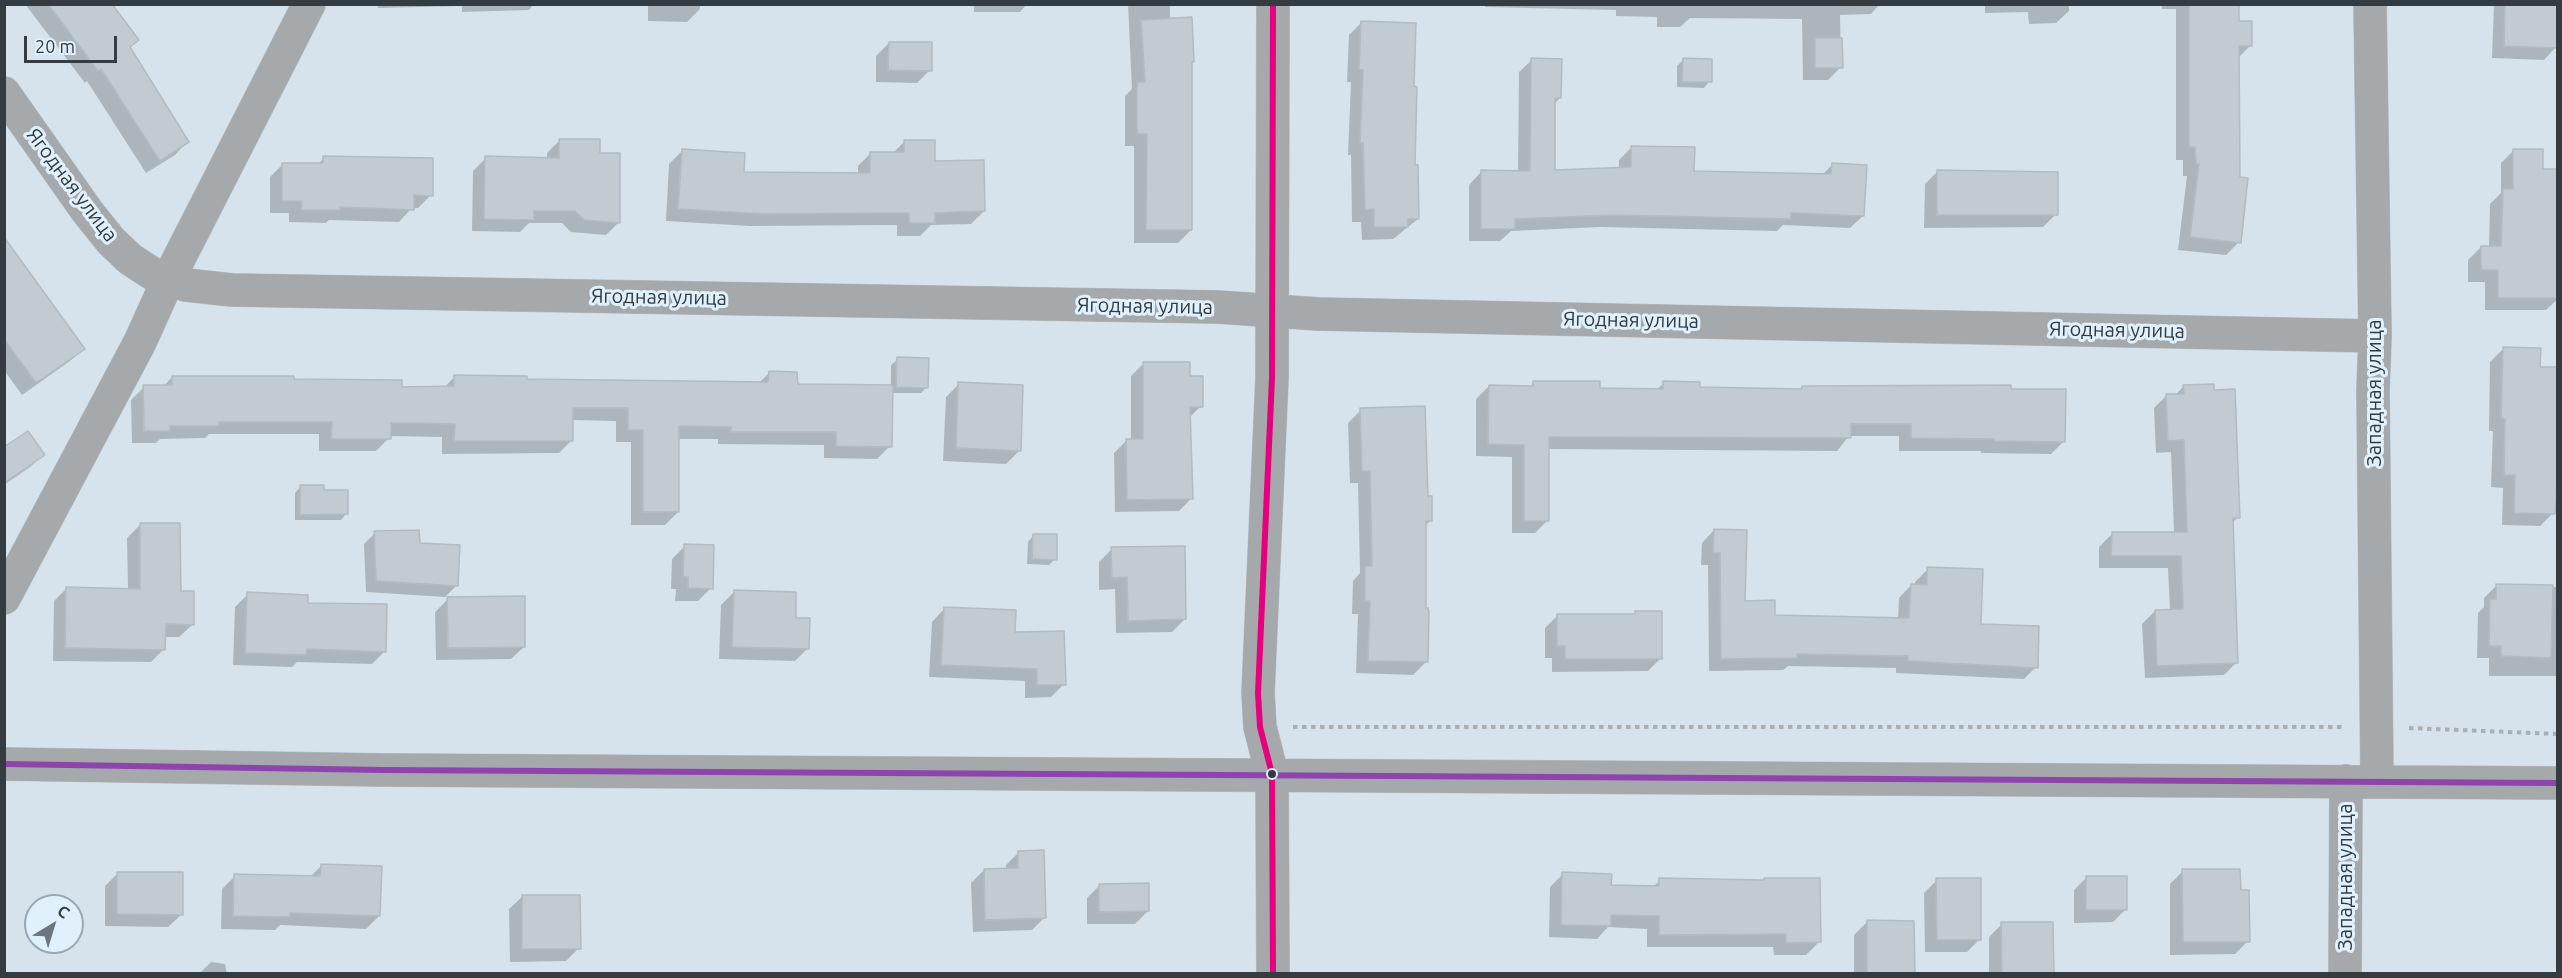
<!DOCTYPE html>
<meta charset="utf-8">
<style>
body{margin:0}
#map{position:relative;width:2562px;height:978px;overflow:hidden;background:#d7e3ec;font-family:Ubuntu,sans-serif}
canvas{display:block}
.frame{position:absolute;inset:0;border:6px solid #343c42;pointer-events:none}
.north{position:absolute;left:24px;top:894px;width:60px;height:60px;box-sizing:border-box;background:#e0f0fd;border:2px solid #9ba8b2;border-radius:50%;rotate:38deg;font-size:16px;font-weight:700;line-height:24px;text-align:center;color:#343c42}
.north::after{content:'';display:block;margin:auto;width:21px;height:27px;background:#6d767e;clip-path:polygon(50% 0,100% 100%,50% 72%,0 100%)}
.scale{position:absolute;left:24px;top:36px;width:93px;height:27px;box-sizing:border-box;border:3px solid #343c42;border-top:0;padding-left:8px;font-size:18px;line-height:21px;white-space:nowrap;color:#343c42;-webkit-text-stroke:4px #e0f0fd;paint-order:stroke}
</style>
<div id="map">
<canvas width="2562" height="978"></canvas>
<div class="frame"></div>
<div class="north">С</div>
<div class="scale">20 m</div>
</div>
<script>
const g = document.querySelector('canvas').getContext('2d');
g.lineJoin = 'round';
function fill(path, color) { g.fillStyle = color; g.fill(path, 'evenodd'); }
const poly = rows => new Path2D(rows.map(r => 'M' + r).join(''));
function strokePath(path, color, width, dash) { g.strokeStyle = color; g.lineWidth = width; g.lineCap = dash ? 'butt' : 'round'; g.setLineDash(dash || []); g.stroke(path); }
function drawText(font, color, halo, rows, align = 'center') {
  g.font = font + ' Ubuntu,sans-serif'; g.lineWidth = 6; g.setLineDash([]); g.textBaseline = 'middle'; g.strokeStyle = halo; g.fillStyle = color; for (const [text, x, y, turn = 0] of rows) {
    g.save(); g.translate(x, y); g.rotate((+turn || 0) * Math.PI / 180); g.textAlign = isNaN(turn) ? turn : align; if (halo) g.strokeText(text, 0, 0); g.fillText(text, 0, 0); g.restore();
  }
}
fill(poly([
 [25,4,110,4,129,48,187,142,175,155,146,173,87,81,85,83],
 [378,4,534,4,529,10,462,12,462,6,378,8],
 [648,4,700,4,700,9,687,22,648,21],
 [974,4,1027,4,1020,12,974,12],
 [1128,4,1170,4,1170,20,1190,63,1191,230,1178,243,1134,243,1134,146,1125,146,1125,96,1132,89],
 [1485,4,1880,4,1871,14,1840,15,1841,67,1828,80,1803,80,1802,19,1690,18,1680,27,1657,27,1657,17,1616,16,1616,10,1485,7],
 [1985,4,2069,4,2069,11,2056,23,2029,24,2028,12,1985,13],
 [2162,4,2239,4,2239,22,2250,46,2238,58,2239,242,2226,255,2178,250,2187,176,2183,176,2183,160,2176,160,2176,9,2162,9],
 [2558,4,2556,47,2544,60,2492,58,2494,4],
 [1362,22,1413,166,1418,219,1393,239,1362,240,1361,222,1352,222,1351,155,1348,155,1351,82,1347,82,1349,35],
 [889,43,930,70,917,83,876,82,876,56],
 [1532,60,1560,98,1554,104,1553,171,1619,169,1619,160,1632,147,1693,172,1822,175,1833,164,1863,216,1850,228,1783,225,1777,231,1600,227,1511,231,1500,241,1469,241,1469,185,1481,172,1518,172,1519,72],
 [1683,60,1710,81,1704,88,1677,87,1677,66],
 [559,141,599,154,619,222,606,235,571,232,562,223,529,223,520,232,472,231,473,171,486,158,547,159,547,153],
 [905,141,934,163,984,211,971,224,931,225,920,236,897,236,897,225,750,226,666,221,669,164,682,151,743,174,858,174,858,166,871,153,893,153],
 [2514,150,2541,170,2558,171,2558,299,2546,310,2485,310,2485,282,2468,282,2468,260,2481,247,2489,247,2490,204,2501,193,2501,163],
 [324,158,431,195,418,208,412,208,399,222,329,220,326,223,289,222,289,213,270,213,270,177,283,164,317,165],
 [1938,171,2056,214,2043,227,1924,228,1925,184],
 [4,240,83,349,70,361,22,395,4,370],
 [2503,349,2538,368,2553,513,2540,526,2502,525,2503,488,2491,487,2493,431,2489,431,2490,362],
 [898,359,927,387,921,393,891,393,890,446,877,459,824,458,824,445,718,444,718,439,678,439,678,512,665,525,631,525,631,442,616,442,616,421,572,420,572,440,559,453,442,454,442,437,389,436,389,438,376,451,319,451,319,434,209,434,205,438,160,439,156,443,132,443,131,400,144,387,163,387,172,377,292,380,400,388,444,388,455,376,526,381,759,383,769,373,796,386,891,387,891,365],
 [1144,363,1188,377,1201,406,1189,418,1192,498,1179,511,1115,512,1114,453,1127,440,1131,440,1131,376],
 [1534,383,1599,389,1656,390,1664,383,1699,389,1799,390,1802,387,2010,390,2064,441,2051,454,1981,453,1981,451,1899,451,1899,436,1849,436,1837,451,1548,449,1548,520,1535,533,1512,533,1512,457,1476,456,1476,399,1489,386,1530,387],
 [959,384,1019,451,1006,464,943,461,946,397],
 [2184,386,2238,517,2231,524,2237,662,2224,675,2145,678,2142,624,2155,611,2170,611,2168,568,2099,568,2099,547,2112,534,2174,533,2171,452,2156,453,2154,408,2167,395,2175,395],
 [1361,410,1427,498,1431,520,1425,526,1426,662,1413,675,1356,673,1358,614,1352,614,1353,581,1360,573,1358,483,1350,483,1348,423],
 [4,449,43,454,30,467,4,485],
 [301,486,322,492,347,513,341,520,295,520,295,493],
 [140,525,179,592,192,625,179,637,164,637,164,649,151,662,53,661,54,601,67,588,128,590,127,538],
 [1714,530,1744,602,1773,616,1898,619,1899,598,1911,585,1915,586,1915,582,1928,569,1979,625,2036,667,2024,679,1896,673,1896,668,1788,666,1783,670,1709,671,1708,565,1701,565,1702,543],
 [375,533,456,586,445,597,366,592,364,544],
 [1034,535,1055,559,1049,565,1027,564,1028,542],
 [685,546,711,588,698,601,675,601,676,589,671,589,672,559],
 [1112,549,1185,619,1172,632,1116,633,1115,589,1099,590,1099,562],
 [2496,586,2558,587,2558,676,2489,676,2489,658,2477,658,2478,613,2484,607,2484,598],
 [734,592,794,619,808,648,795,661,719,659,721,605],
 [248,594,307,605,385,651,372,664,297,662,292,667,233,665,235,607],
 [448,599,524,647,511,659,436,660,435,612],
 [944,609,1014,634,1064,684,1051,697,1025,698,1025,681,929,677,932,622],
 [1636,613,1661,658,1648,671,1552,672,1552,658,1545,658,1545,628,1558,615,1633,616],
 [1019,852,1045,917,1032,930,973,932,971,883,984,870,1006,870,1006,865],
 [321,866,379,916,366,929,280,925,275,930,221,929,222,889,235,876,310,877],
 [2183,871,2239,891,2248,941,2235,954,2170,955,2170,884],
 [118,873,181,915,168,927,105,926,105,886],
 [1563,874,1610,886,1652,888,1660,880,1762,881,1764,879,1819,942,1806,955,1774,955,1773,947,1647,947,1647,929,1608,927,1597,939,1549,937,1550,887],
 [2087,877,2126,909,2113,922,2074,923,2074,890],
 [1937,880,1980,939,1967,952,1925,952,1924,893],
 [1100,885,1148,911,1135,924,1087,924,1087,898],
 [522,897,579,948,566,961,510,962,509,909],
 [1867,922,1913,974,1854,974,1854,935],
 [2002,924,2052,974,1989,974,1989,937],
 [211,962,225,964,227,974,199,974]
]), '#0003');
const building = poly([
 [48,4,112,4,139,40,130,47,189,142,160,161,101,69,98,71,48,4],
 [2189,4,2239,4,2239,21,2252,21,2252,46,2239,46,2240,177,2248,178,2241,243,2190,237,2199,164,2196,164,2195,147,2189,147,2189,4],
 [2505,4,2558,4,2558,48,2504,46,2505,4],
 [1192,17,1194,62,1192,62,1192,230,1146,230,1147,134,1137,134,1137,82,1145,82,1141,20,1192,17],
 [1361,21,1416,23,1414,86,1417,87,1415,165,1418,165,1419,219,1408,219,1408,227,1374,227,1374,209,1365,210,1363,143,1360,143,1363,70,1359,69,1361,21],
 [1815,38,1842,38,1843,68,1815,68,1815,38],
 [889,42,932,42,932,71,888,70,889,42],
 [1531,58,1562,59,1561,98,1555,98,1555,170,1631,167,1631,146,1695,147,1694,171,1831,174,1832,163,1867,165,1864,216,1791,213,1791,219,1614,215,1515,219,1515,229,1481,229,1481,170,1530,171,1531,58],
 [1683,58,1712,59,1712,82,1682,82,1683,58],
 [559,139,600,139,600,153,620,153,620,223,584,220,575,211,534,211,534,220,484,219,485,156,559,158,559,139],
 [904,140,935,140,935,161,984,160,985,211,935,213,935,223,909,223,909,213,764,214,678,209,682,149,745,153,744,172,870,173,870,152,904,152,904,140],
 [2513,149,2543,149,2543,169,2558,169,2558,298,2498,298,2498,270,2481,270,2481,246,2501,246,2503,189,2513,189,2513,149],
 [323,156,433,158,433,196,414,195,414,210,340,207,340,210,301,210,302,201,282,201,282,163,323,163,323,156],
 [1937,170,2058,172,2058,215,1937,215,1937,170],
 [4,237,85,349,36,383,4,339,4,237],
 [2503,347,2541,348,2540,367,2558,367,2558,476,2555,514,2514,513,2515,475,2504,475,2505,419,2501,418,2503,347],
 [897,357,929,358,928,388,896,387,897,357],
 [1143,362,1190,362,1190,376,1203,376,1203,407,1190,407,1193,499,1127,500,1126,439,1143,439,1143,362],
 [769,371,797,372,798,384,893,385,892,447,836,446,836,432,731,432,731,427,679,426,679,512,643,512,643,430,628,430,628,408,573,408,573,441,454,441,455,424,421,423,391,423,391,439,331,439,332,422,219,422,219,426,170,426,170,431,144,431,143,385,172,385,172,376,294,376,294,379,402,380,402,387,454,386,454,375,527,376,527,379,768,382,769,371],
 [1533,381,1600,381,1600,388,1663,389,1663,381,1700,382,1700,387,1802,389,1802,386,2011,385,2011,389,2066,389,2065,442,1994,441,1994,439,1911,438,1911,424,1851,424,1851,438,1549,437,1549,521,1524,521,1524,445,1488,444,1489,385,1533,386,1533,381],
 [958,382,1023,385,1021,451,956,448,958,382],
 [2214,384,2214,390,2235,389,2240,518,2233,518,2238,663,2157,666,2155,610,2183,609,2181,556,2111,556,2112,532,2187,532,2184,440,2168,441,2166,394,2184,394,2183,385,2214,384],
 [1425,406,1428,496,1432,496,1432,521,1426,521,1426,608,1428,608,1429,612,1428,662,1368,661,1370,601,1365,601,1365,566,1372,566,1370,471,1362,471,1360,408,1425,406],
 [28,431,45,455,4,483,4,447,28,431],
 [300,485,324,485,324,490,348,490,348,514,300,515,300,485],
 [140,523,180,523,181,591,194,591,194,625,166,624,165,650,65,648,66,587,140,589,140,523],
 [1714,529,1747,530,1745,601,1775,600,1775,615,1909,618,1911,584,1927,585,1927,567,1983,569,1981,624,2039,626,2038,668,1908,661,1908,656,1797,654,1797,658,1721,659,1720,553,1713,553,1714,529],
 [419,530,420,543,460,545,458,586,376,581,374,531,419,530],
 [1033,534,1057,534,1057,560,1032,559,1033,534],
 [684,544,714,545,713,589,688,588,688,577,683,576,684,544],
 [1185,546,1186,619,1128,621,1127,577,1112,578,1111,547,1185,546],
 [2496,584,2553,585,2551,658,2501,656,2501,646,2489,646,2490,599,2496,599,2496,584],
 [734,590,796,592,796,618,810,618,809,649,732,647,734,590],
 [247,592,308,595,308,603,387,604,386,652,307,649,306,655,245,653,247,592],
 [525,596,525,647,448,648,447,597,525,596],
 [944,607,1016,610,1015,632,1064,631,1066,685,1037,685,1037,669,941,665,944,607],
 [1635,611,1662,611,1662,659,1565,659,1565,646,1557,646,1557,614,1635,614,1635,611],
 [1044,850,1046,918,985,920,984,869,1018,868,1018,851,1044,850],
 [321,864,382,866,380,916,290,913,290,917,233,916,234,874,320,876,321,864],
 [2182,869,2240,869,2241,890,2249,890,2250,942,2183,942,2182,869],
 [117,872,183,872,183,915,117,914,117,872],
 [1562,872,1612,874,1611,885,1659,886,1659,878,1764,880,1764,878,1820,878,1821,942,1786,943,1786,934,1659,935,1659,916,1611,915,1611,926,1561,925,1562,872],
 [2086,876,2127,876,2127,910,2086,910,2086,876],
 [1936,878,1981,878,1981,940,1937,940,1936,878],
 [1149,883,1149,911,1099,912,1099,884,1149,883],
 [522,895,580,895,581,949,522,949,522,895],
 [1867,920,1914,921,1915,974,1867,974,1867,920],
 [2001,922,2053,922,2054,974,2002,974,2001,922]
]);
fill(building, '#c1cbd1');
strokePath(building, '#b2bbc2', 1.5);
const minor = poly([
 [1273,4,1272,378,1258,693,1260,727,1272,774,1273,974],
 [2370,4,2375,336,2373,391,2377,782],
 [4,93,87,211,111,241,130,259,153,274,186,285,232,290,1218,307,1318,314,2375,336],
 [4,598,140,342,168,280,309,4],
 [4,764,383,770,2558,783],
 [2345,974,2346,781]
]);
strokePath(minor, '#b8c1c8', 34);
strokePath(poly([
 [1293,727,2345,727],
 [2409,728,2558,734]
]), '#aaafb3', 4, [4.5, 4.5]);
strokePath(minor, '#a5a9ac', 33);
strokePath(poly([
 [1273,4,1272,378,1258,693,1260,727,1272,774,1273,974]
]), '#e5007d', 6);
strokePath(poly([
 [4,764,383,770,2558,783]
]), '#8e44ad', 6);
for (const [x, y, r, color] of [
 [1272,774,5,"#343c42"]
]) { const dot = new Path2D(); dot.arc(x, y, r, 0, 2 * Math.PI); g.fillStyle = color; g.fill(dot); strokePath(dot, '#e0f0fd', 2); }
drawText('20px', '#343c42', '#e0f0fd', [
 ["Ягодная улица",72,185,53],
 ["Ягодная улица",659,297,1],
 ["Ягодная улица",1145,306,1],
 ["Ягодная улица",1631,320,1],
 ["Ягодная улица",2117,330,1],
 ["Западная улица",2374,393,-90],
 ["Западная улица",2345,877,-90]
]);
</script>
